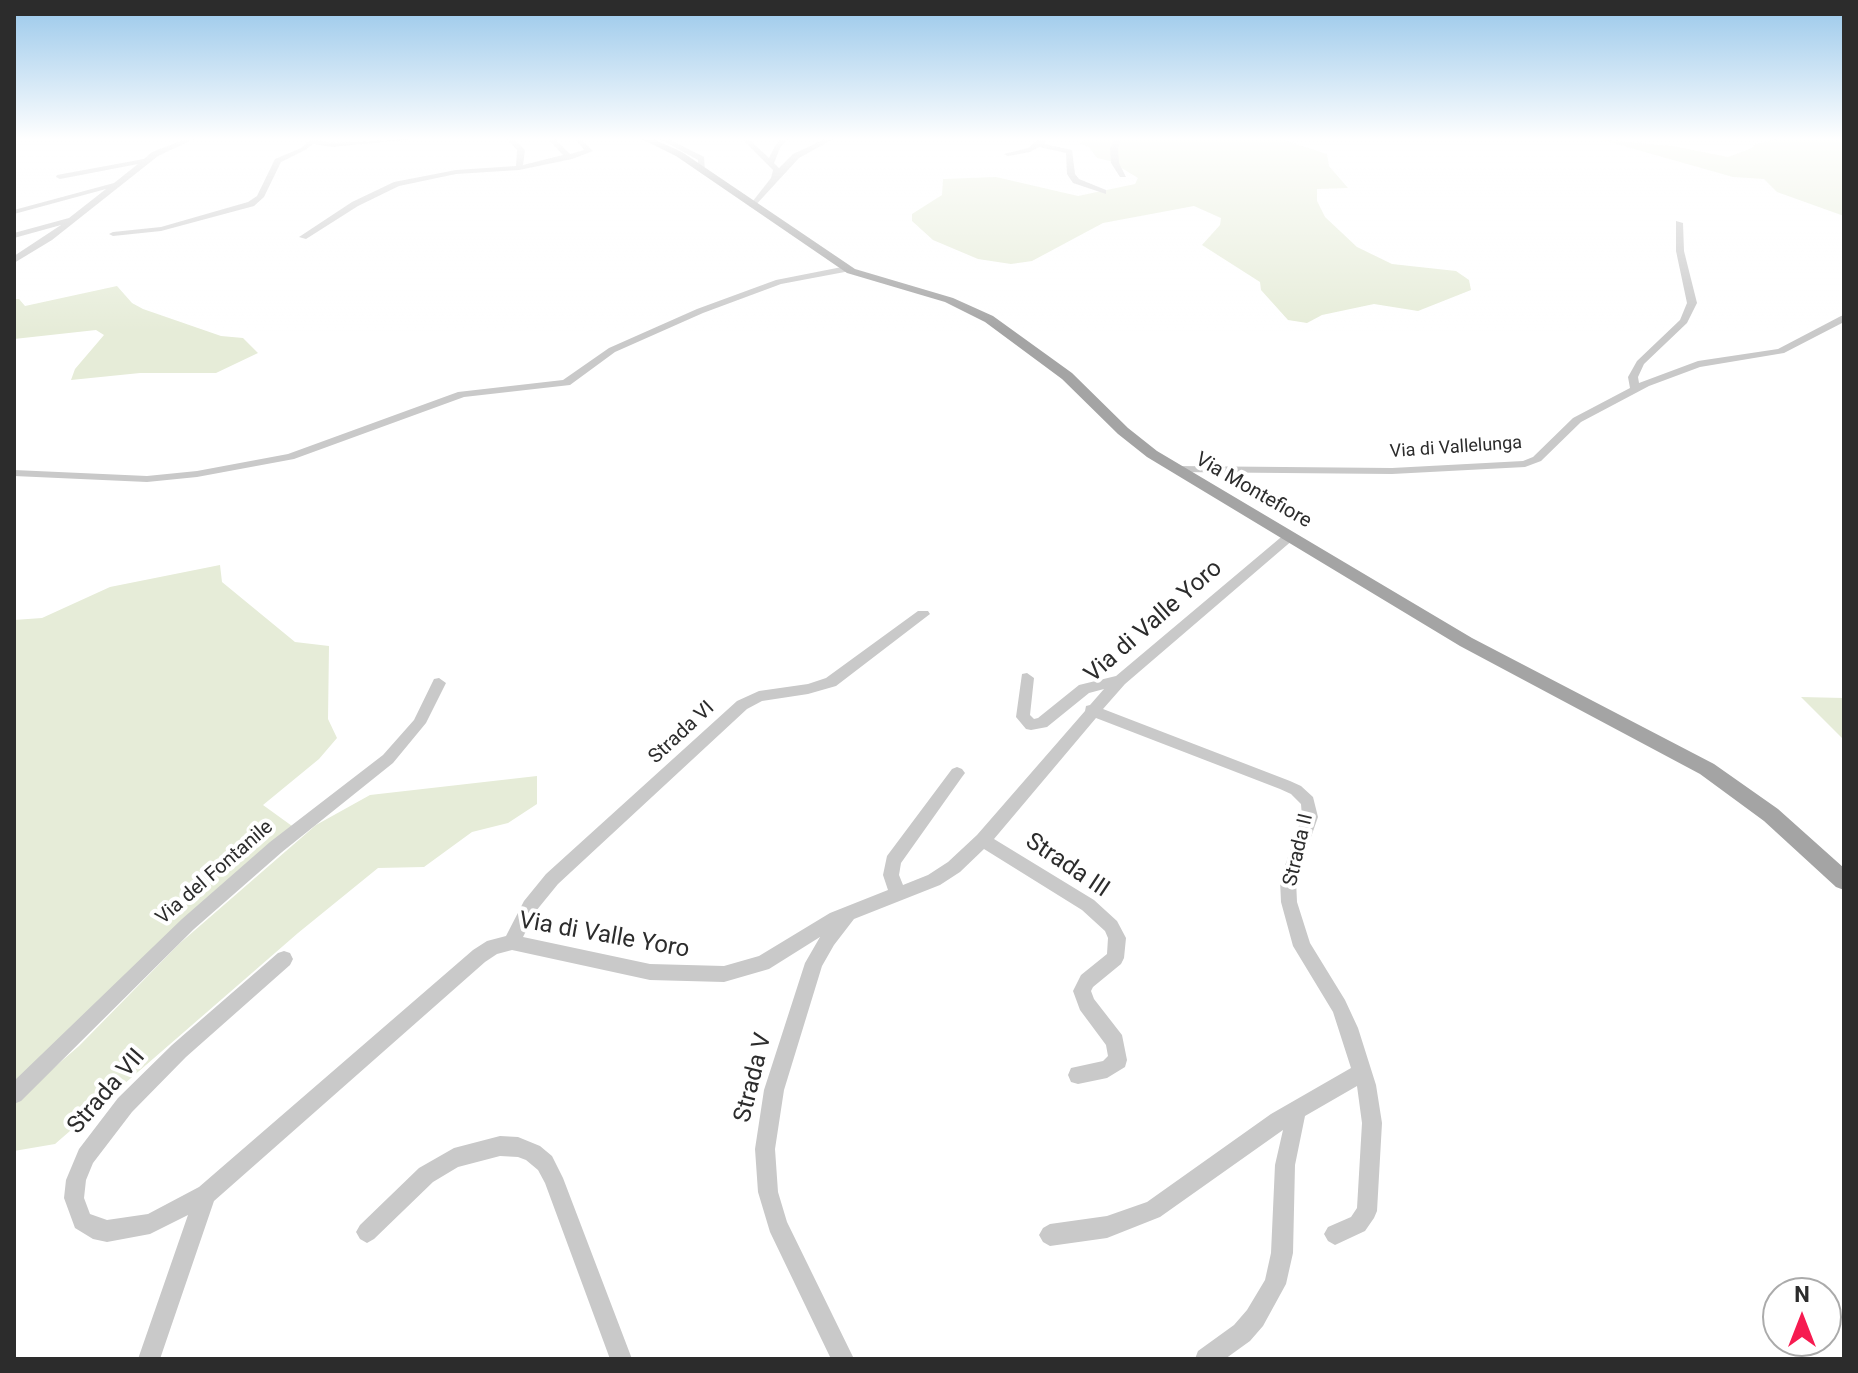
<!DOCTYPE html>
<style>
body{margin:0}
#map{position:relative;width:1858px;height:1373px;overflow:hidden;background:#fff;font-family:Roboto,sans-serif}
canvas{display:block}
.frame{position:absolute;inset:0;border:16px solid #2c2c2c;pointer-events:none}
.north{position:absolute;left:1762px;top:1277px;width:80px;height:80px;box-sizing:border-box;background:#fff;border:2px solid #ababab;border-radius:50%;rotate:0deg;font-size:22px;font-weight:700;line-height:32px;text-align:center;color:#2c2c2c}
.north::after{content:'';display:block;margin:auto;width:28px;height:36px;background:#f61b50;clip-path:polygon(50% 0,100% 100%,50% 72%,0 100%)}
</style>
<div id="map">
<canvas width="1858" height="1373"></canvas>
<div class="frame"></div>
<div class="north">N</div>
</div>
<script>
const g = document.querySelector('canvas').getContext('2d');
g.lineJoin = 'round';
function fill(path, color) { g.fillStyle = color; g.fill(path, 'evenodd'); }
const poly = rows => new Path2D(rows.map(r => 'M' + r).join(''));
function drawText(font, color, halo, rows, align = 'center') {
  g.font = font + ' Roboto,sans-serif'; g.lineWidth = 8; g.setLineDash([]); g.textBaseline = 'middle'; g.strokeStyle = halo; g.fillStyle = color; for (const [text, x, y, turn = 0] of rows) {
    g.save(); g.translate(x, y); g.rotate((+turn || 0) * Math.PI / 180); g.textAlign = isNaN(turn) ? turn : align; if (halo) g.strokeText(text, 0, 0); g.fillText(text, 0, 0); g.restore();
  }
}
fill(poly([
 [1086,139,1281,139,1327,154,1329,166,1348,188,1317,189,1317,201,1325,217,1357,247,1392,264,1456,271,1469,280,1471,290,1418,311,1374,304,1322,315,1307,323,1288,320,1261,290,1260,282,1202,245,1220,225,1221,218,1194,206,1103,223,1032,261,1011,264,978,259,933,240,912,221,912,214,942,195,943,179,996,177,1078,196,1135,184,1138,178,1110,161,1097,158,1089,147,1079,143],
 [1599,139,1673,146,1728,157,1752,148,1755,144,1778,139,1844,139,1844,216,1777,192,1764,179,1733,177],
 [117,286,132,303,143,309,221,336,243,338,258,353,216,373,140,373,71,380,75,369,104,335,96,330,14,339,14,299,19,299,25,306],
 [220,565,222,582,295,642,329,646,328,719,337,738,319,759,263,805,292,826,14,1084,14,620,42,618,110,587],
 [1801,697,1844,698,1844,740],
 [537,776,537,804,508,823,472,832,424,867,378,868,298,933,55,1144,14,1151,14,1102,79,1046,179,944,316,825,370,795]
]), '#e6ecd8');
fill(poly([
 [186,139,194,139,158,156,52,240,14,263,14,256,61,225,14,238,14,233,69,218,106,189,14,214,14,210,114,183,138,164,60,179,56,177,57,175,144,159,152,152,186,139],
 [311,139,333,143,412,139,333,147,313,144,305,150,281,162,264,197,254,206,161,231,113,236,109,234,113,232,161,227,248,202,257,196,275,159,301,148,311,139],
 [507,139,514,139,525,150,523,165,563,155,548,139,555,139,570,154,584,150,575,139,581,139,593,151,572,159,519,170,456,174,399,186,358,206,306,239,299,237,352,202,394,182,456,170,516,166,517,150,507,139],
 [660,139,668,139,704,157,705,172,698,170,698,160,660,139],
 [742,139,749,139,769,158,775,146,781,139,788,139,780,148,774,163,779,168,793,154,825,139,833,139,799,158,753,208,749,206,771,178,773,170,742,139],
 [1039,139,1045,139,1045,144,1072,150,1075,174,1079,179,1106,190,1106,194,1073,183,1067,174,1066,153,1039,147,1030,152,1008,156,1004,154,1028,148,1039,139],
 [1115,139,1121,139,1118,148,1119,163,1126,177,1120,177,1111,163,1110,148,1115,139],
 [1676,221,1683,223,1684,251,1697,303,1687,323,1644,364,1638,377,1639,383,1698,361,1778,349,1841,316,1844,315,1844,322,1784,353,1700,367,1649,386,1581,422,1541,461,1525,467,1392,474,1175,472,1169,469,1175,466,1392,468,1523,461,1533,457,1573,418,1630,388,1628,377,1637,361,1680,320,1687,303,1676,251,1676,221],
 [847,266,851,269,850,271,781,284,703,313,615,352,570,385,464,397,294,459,197,477,147,482,14,476,14,470,147,476,197,471,288,454,458,392,563,380,609,348,697,309,776,280,847,266],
 [1290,532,1296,536,1294,539,1125,684,1103,709,1290,781,1301,786,1313,797,1318,817,1296,880,1297,902,1310,943,1345,1000,1358,1028,1376,1085,1382,1123,1377,1211,1374,1218,1365,1231,1335,1245,1328,1241,1324,1234,1328,1227,1351,1217,1357,1208,1362,1123,1357,1086,1305,1116,1295,1165,1293,1253,1286,1284,1263,1326,1250,1341,1225,1359,1195,1359,1198,1351,1234,1325,1247,1310,1265,1280,1271,1253,1275,1165,1283,1130,1160,1217,1107,1238,1050,1246,1043,1242,1039,1235,1043,1228,1050,1224,1107,1216,1147,1202,1271,1114,1351,1068,1333,1012,1293,946,1281,902,1280,880,1302,817,1301,804,1291,794,1280,789,1096,718,994,839,1094,900,1117,921,1126,938,1124,958,1121,964,1093,987,1091,991,1094,999,1122,1035,1127,1060,1125,1067,1107,1078,1078,1084,1071,1082,1068,1075,1071,1068,1103,1061,1108,1056,1106,1045,1080,1010,1073,991,1081,975,1107,954,1108,938,1105,931,1082,910,984,849,960,872,940,885,854,919,834,945,822,966,784,1090,775,1149,778,1192,787,1222,854,1359,831,1359,770,1232,758,1192,755,1149,764,1090,805,963,820,937,769,969,724,982,650,980,512,950,497,954,485,962,214,1201,160,1359,138,1359,188,1215,150,1234,107,1242,93,1239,75,1228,64,1198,66,1180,79,1149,118,1098,172,1045,278,953,284,951,290,953,293,959,290,965,186,1057,132,1112,93,1163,86,1180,84,1198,90,1214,107,1220,148,1214,199,1187,473,950,487,941,506,936,524,901,546,874,737,701,759,691,808,684,826,678,918,611,928,611,930,614,836,686,808,694,762,701,747,709,558,884,536,911,523,937,650,964,724,966,759,956,830,913,888,890,883,875,887,856,952,769,957,767,962,769,965,773,962,777,901,863,899,875,903,885,928,875,948,862,977,835,1085,711,1086,706,1090,705,1104,689,1089,693,1047,727,1031,730,1026,729,1016,717,1022,674,1027,673,1034,678,1030,715,1034,719,1038,718,1079,685,1116,676,1286,533,1290,532],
 [439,678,446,683,426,723,393,763,282,852,194,929,21,1101,14,1104,14,1081,182,919,270,842,383,755,414,720,434,679,439,678],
 [500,1136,518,1137,540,1146,552,1156,563,1178,632,1359,610,1359,545,1183,538,1170,526,1160,518,1157,500,1156,458,1167,433,1182,374,1239,367,1243,360,1239,356,1232,360,1225,419,1168,454,1148,500,1136]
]), '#c9c9c9');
fill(poly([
 [642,139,653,139,682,152,855,269,953,298,993,316,1072,373,1128,428,1157,451,1472,638,1714,764,1778,809,1844,868,1844,890,1836,887,1764,821,1700,774,1460,646,1147,457,1118,434,1062,379,985,322,945,302,847,273,676,156,642,139]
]), '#a4a4a4');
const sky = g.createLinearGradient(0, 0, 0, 331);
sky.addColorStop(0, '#98c7ea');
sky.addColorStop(0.42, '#fff');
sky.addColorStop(1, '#ffffff00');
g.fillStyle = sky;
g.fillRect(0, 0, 1858, 331);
drawText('18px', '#2c2c2c', '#fff', [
 ["Via di Vallelunga",1456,448,-4]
]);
drawText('20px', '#2c2c2c', '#fff', [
 ["Via Montefiore",1253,491,30],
 ["Strada VI",682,733,-43],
 ["Strada II",1299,850,-77],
 ["Via del Fontanile",215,873,-41]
]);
drawText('24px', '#2c2c2c', '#fff', [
 ["Via di Valle Yoro",1154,622,-41],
 ["Strada III",1067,866,34],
 ["Via di Valle Yoro",604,936,10],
 ["Strada V",754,1078,-76],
 ["Strada VII",107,1092,-49]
]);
</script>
